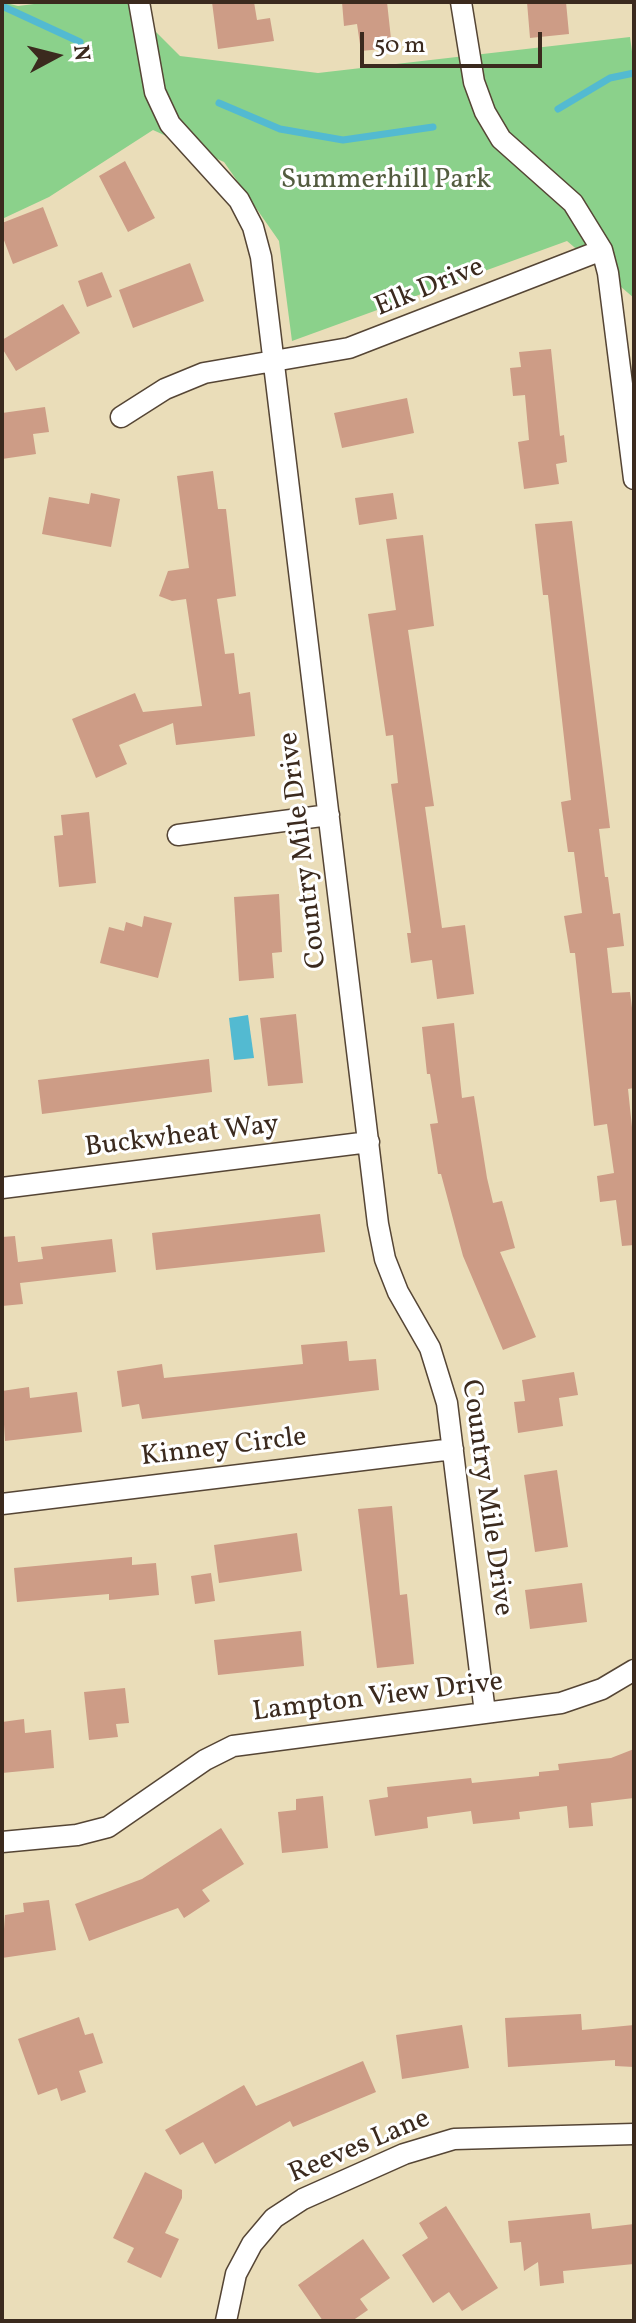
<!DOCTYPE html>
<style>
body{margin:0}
#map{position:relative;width:636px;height:2323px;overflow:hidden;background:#eaddb9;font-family:Vollkorn,serif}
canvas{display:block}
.frame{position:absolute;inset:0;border:4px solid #3b2a1e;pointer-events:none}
.north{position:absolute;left:16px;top:16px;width:80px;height:80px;-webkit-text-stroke:6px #fff;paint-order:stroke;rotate:83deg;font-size:22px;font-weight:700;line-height:32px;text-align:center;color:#3b2a1e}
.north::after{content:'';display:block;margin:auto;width:28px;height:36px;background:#3b2a1e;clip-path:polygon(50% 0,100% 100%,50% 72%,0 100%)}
.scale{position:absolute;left:360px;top:32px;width:182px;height:36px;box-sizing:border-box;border:4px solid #3b2a1e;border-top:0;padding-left:10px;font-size:24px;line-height:28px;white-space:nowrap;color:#3b2a1e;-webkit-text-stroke:6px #fff;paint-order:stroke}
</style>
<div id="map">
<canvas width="636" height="2323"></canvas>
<div class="frame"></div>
<div class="north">N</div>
<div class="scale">50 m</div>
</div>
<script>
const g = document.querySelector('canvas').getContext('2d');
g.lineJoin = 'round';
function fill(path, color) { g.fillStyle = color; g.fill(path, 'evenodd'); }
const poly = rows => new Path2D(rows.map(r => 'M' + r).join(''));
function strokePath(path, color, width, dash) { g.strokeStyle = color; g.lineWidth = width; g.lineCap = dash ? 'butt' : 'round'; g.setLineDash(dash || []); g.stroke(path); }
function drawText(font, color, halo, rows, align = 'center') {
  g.font = font + ' Vollkorn,serif'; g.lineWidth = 6; g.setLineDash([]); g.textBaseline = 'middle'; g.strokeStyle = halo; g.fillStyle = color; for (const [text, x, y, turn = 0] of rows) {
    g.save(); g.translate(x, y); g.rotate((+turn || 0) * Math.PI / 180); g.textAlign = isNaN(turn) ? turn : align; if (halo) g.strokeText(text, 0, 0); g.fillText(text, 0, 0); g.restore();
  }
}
fill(poly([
 [2,2,18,6,50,2,126,2,180,56,318,73,630,37,634,66,634,298,567,241,292,341,279,241,224,162,153,130,49,197,2,219]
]), '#8bd18b');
fill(poly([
 [248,1015,254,1058,234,1060,229,1018]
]), '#53bad1');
strokePath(poly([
 [2,6,80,42],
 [219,103,280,129,343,140,433,127],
 [558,109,610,78,634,73]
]), '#53bad1', 7);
fill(poly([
 [212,2,254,2,257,20,270,18,274,41,218,49],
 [342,2,387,2,392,48,361,51,357,24,344,26],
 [527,2,566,2,569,34,530,38],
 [125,161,155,218,128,232,99,176],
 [43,207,58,246,13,264,2,235,2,223],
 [190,263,204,301,133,328,119,290],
 [102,272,112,297,87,307,78,281],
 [63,304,80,333,16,371,2,348,2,340],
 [551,349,560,436,564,435,567,462,556,464,559,484,524,489,518,442,529,440,525,395,513,396,510,368,521,367,519,352],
 [407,398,414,433,342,448,334,413],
 [45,407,49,432,33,434,36,454,2,459,2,413],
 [213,471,218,509,226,509,236,596,217,599,225,654,234,653,239,694,250,692,255,736,176,745,173,723,119,745,127,764,96,778,72,719,135,693,143,712,202,706,186,599,172,601,159,596,168,571,189,568,177,476],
 [91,493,120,499,111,547,42,534,49,497,89,504],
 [393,493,397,519,359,525,355,498],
 [572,521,610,828,599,829,605,877,608,877,613,914,620,913,624,946,607,948,612,993,630,992,634,1024,634,1088,628,1089,634,1146,634,1245,622,1246,616,1200,600,1202,597,1176,614,1173,607,1124,594,1126,575,953,570,953,564,916,582,913,574,852,568,852,561,802,571,800,548,595,543,595,535,524],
 [423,535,434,626,408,630,434,806,425,807,442,928,465,925,474,994,437,999,432,960,411,963,407,933,411,933,391,784,398,783,393,735,386,736,368,614,396,610,386,539],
 [89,812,96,883,59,887,54,836,63,835,61,815],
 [279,894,282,952,272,953,274,978,239,981,234,897],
 [144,916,172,923,158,978,100,963,109,927,124,931,126,922,142,927],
 [296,1014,303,1083,268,1086,260,1018],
 [454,1023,462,1098,474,1096,487,1178,493,1203,502,1201,515,1248,500,1252,536,1337,503,1350,463,1256,441,1174,438,1174,430,1124,438,1123,430,1074,427,1074,422,1027],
 [209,1059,212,1092,42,1114,38,1080],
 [320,1214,325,1252,156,1270,152,1233],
 [15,1236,18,1262,43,1259,41,1247,112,1239,116,1272,20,1283,23,1304,2,1306,2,1237],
 [347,1341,349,1361,376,1359,379,1390,142,1419,139,1404,122,1407,117,1371,162,1364,164,1378,303,1364,301,1345],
 [574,1372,578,1395,559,1398,563,1426,518,1433,514,1402,525,1401,522,1380],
 [29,1387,30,1398,77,1392,82,1432,5,1441,2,1391],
 [557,1470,568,1547,535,1552,524,1475],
 [392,1506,400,1595,407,1594,414,1664,377,1668,358,1509],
 [297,1533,302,1571,219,1583,214,1545],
 [132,1557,132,1565,156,1563,159,1595,109,1600,109,1594,17,1602,14,1568],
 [211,1573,215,1601,195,1604,191,1576],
 [582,1583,587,1622,530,1629,525,1590],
 [301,1631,304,1666,218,1675,214,1640],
 [125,1688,129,1723,116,1724,118,1737,89,1740,84,1692],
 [24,1719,25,1733,51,1730,54,1768,2,1773,2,1722],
 [634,1749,634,1798,591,1803,593,1826,569,1828,567,1806,519,1812,520,1819,473,1824,471,1811,427,1817,428,1828,375,1836,369,1800,388,1797,387,1787,471,1778,472,1783,539,1776,539,1772,559,1770,558,1764,611,1758],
 [323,1796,328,1848,282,1853,278,1812,296,1810,296,1799],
 [221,1828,244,1864,202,1890,210,1901,184,1918,178,1908,89,1941,75,1904,142,1879],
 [49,1900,56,1950,2,1958,5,1915,24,1912,23,1903],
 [581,2014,582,2030,634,2025,634,2067,615,2066,615,2060,508,2067,505,2018],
 [79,2017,85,2035,93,2033,103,2063,79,2071,86,2092,61,2101,57,2088,38,2095,18,2039],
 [462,2025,469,2068,402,2079,396,2035],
 [363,2061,376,2092,293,2127,290,2121,215,2164,203,2142,180,2155,165,2130,244,2085,256,2106],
 [145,2172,182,2190,182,2198,165,2233,179,2239,161,2278,127,2262,134,2248,113,2238],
 [446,2206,498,2288,462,2311,449,2292,433,2303,402,2255,428,2238,419,2223],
 [590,2213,592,2229,634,2224,634,2264,563,2271,564,2283,540,2286,538,2262,524,2271,521,2242,510,2243,508,2221],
 [363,2239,390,2278,360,2299,368,2310,352,2321,323,2321,298,2285]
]), '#cd9c86');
const minor = poly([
 [139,2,155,92,170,124,239,200,253,227,261,257,378,1224,385,1259,398,1292,430,1348,447,1403,485,1713],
 [461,2,474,82,485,112,501,139,573,203,602,250,608,273,634,479],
 [121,417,165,389,204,373,349,348,602,250],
 [178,835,329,815],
 [2,1188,369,1142],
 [2,1504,453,1449],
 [2,1842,77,1835,108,1827,205,1760,233,1746,561,1703,602,1689,634,1670],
 [226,2321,236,2274,252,2244,274,2218,303,2199,404,2154,454,2139,634,2134]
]);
strokePath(minor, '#554535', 23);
strokePath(minor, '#fff', 20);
drawText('28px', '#535c3f', '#fff', [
 ["Summerhill Park",386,182]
]);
drawText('28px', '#3b2a1e', '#fff', [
 ["Elk Drive",430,289,-22],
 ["Country Mile Drive",305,850,-97],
 ["Buckwheat Way",182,1138,-7],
 ["Kinney Circle",224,1449,-7],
 ["Country Mile Drive",485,1498,82],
 ["Lampton View Drive",378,1699,-7],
 ["Reeves Lane",360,2148,-23]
]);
</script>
